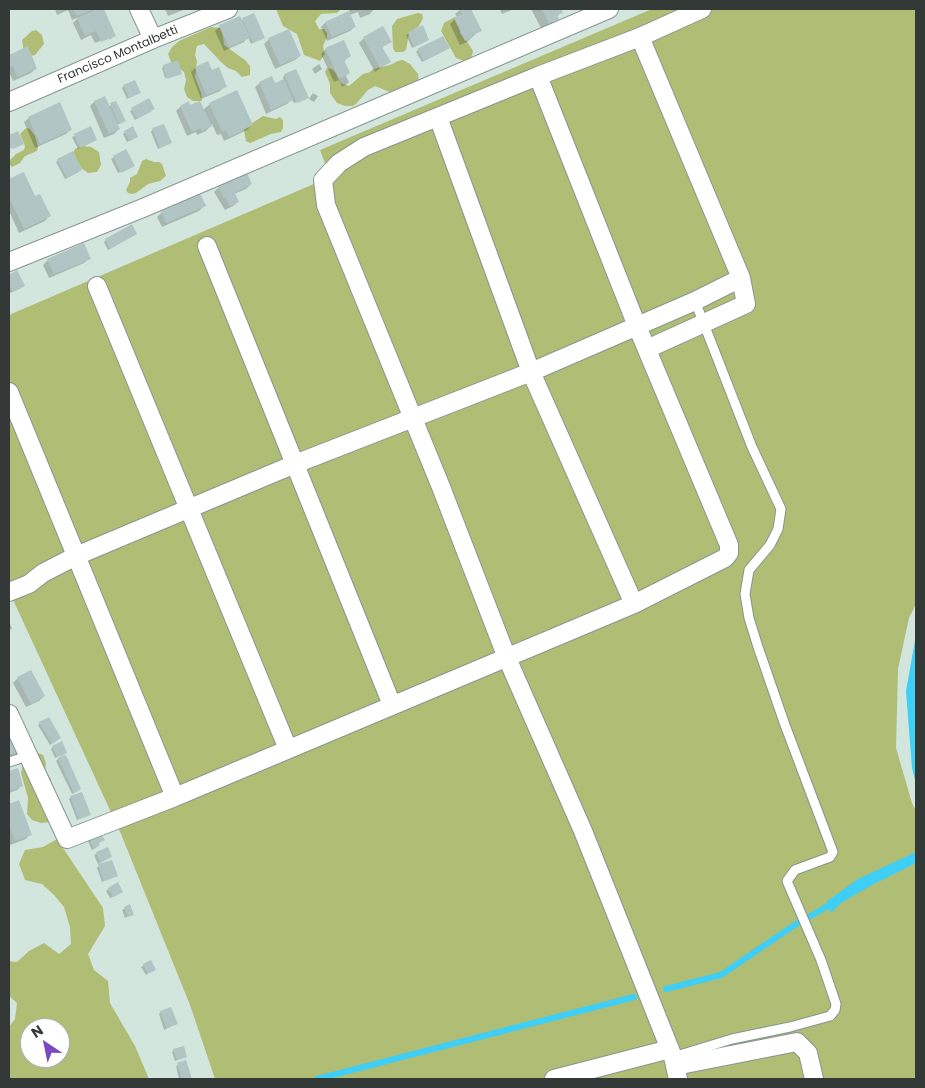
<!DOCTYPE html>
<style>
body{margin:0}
#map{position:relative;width:925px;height:1088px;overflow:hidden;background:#d3e6de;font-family:Poppins,sans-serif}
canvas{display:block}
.frame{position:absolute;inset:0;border:10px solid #323936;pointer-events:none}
.north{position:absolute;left:20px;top:1018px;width:50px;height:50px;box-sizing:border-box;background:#fff;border:1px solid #adb0af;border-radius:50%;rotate:326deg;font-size:14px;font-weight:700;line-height:20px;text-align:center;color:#323936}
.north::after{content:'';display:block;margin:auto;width:18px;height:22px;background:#7b4ac2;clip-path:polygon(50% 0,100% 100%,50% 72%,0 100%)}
</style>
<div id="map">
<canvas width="925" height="1088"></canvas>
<div class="frame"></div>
<div class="north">N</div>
</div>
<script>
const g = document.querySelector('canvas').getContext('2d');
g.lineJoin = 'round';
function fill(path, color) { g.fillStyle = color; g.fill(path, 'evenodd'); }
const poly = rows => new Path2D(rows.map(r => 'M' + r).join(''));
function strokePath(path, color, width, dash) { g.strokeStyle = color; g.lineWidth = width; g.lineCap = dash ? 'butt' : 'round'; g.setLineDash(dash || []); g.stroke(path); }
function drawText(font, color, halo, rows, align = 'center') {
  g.font = font + ' Poppins,sans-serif'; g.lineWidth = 4; g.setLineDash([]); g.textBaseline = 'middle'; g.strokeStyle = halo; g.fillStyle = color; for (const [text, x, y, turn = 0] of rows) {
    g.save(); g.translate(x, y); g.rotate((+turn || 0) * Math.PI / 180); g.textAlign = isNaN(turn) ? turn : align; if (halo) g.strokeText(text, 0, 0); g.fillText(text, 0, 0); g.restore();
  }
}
fill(poly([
 [276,9,341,9,337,13,321,14,315,21,319,29,324,29,327,33,327,37,323,46,325,54,320,61,304,55,297,34,283,26],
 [652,9,916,9,916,604,909,618,898,669,896,748,912,803,916,811,916,1079,215,1079,190,1005,121,834,9,591,9,315,330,177,320,150],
 [418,13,422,14,423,18,419,26,409,33,406,50,403,52,395,52,393,48,392,26,397,19],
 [455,17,461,22,460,33,466,40,473,51,471,59,467,62,456,58,441,31,444,23],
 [211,27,220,28,223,36,224,45,245,60,250,66,250,75,242,77,236,71,228,68,221,62,204,44,197,46,195,55,197,61,195,77,201,93,202,101,193,101,187,97,184,89,186,80,184,72,171,62,168,54,172,47,179,41],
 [36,30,42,35,44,44,35,55,31,56,24,52,22,40,32,31],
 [403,60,410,64,418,74,419,83,397,95,375,86,368,90,356,104,353,106,345,106,337,103,330,93,330,84,325,72,327,68,332,69,335,72,341,83,349,86,363,74,370,72,373,69,390,65,398,61],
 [263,116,276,119,280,117,283,120,283,128,281,132,271,134,250,143,246,141,244,130,246,127],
 [26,128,30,129,35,136,38,147,37,151,25,156,20,163,12,167,9,164,10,160,16,154,24,150,25,146,20,134],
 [83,146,91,147,99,152,101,165,97,172,88,173,81,168,73,153,75,149],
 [146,159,154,162,159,162,162,164,166,176,160,181,148,184,136,193,132,194,128,193,126,190,130,182,130,178,137,174,142,161],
 [35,752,43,755,46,763,45,771,51,779,50,822,41,823,32,820,27,814,28,798,21,773,23,764],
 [57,839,103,908,105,926,88,954,94,970,108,981,110,1003,135,1046,149,1079,9,1079,9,1027,15,1019,17,1003,9,996,9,961,17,962,29,951,44,943,59,954,71,944,70,927,64,907,54,895,42,884,25,880,19,864,25,850,43,847],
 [30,1028,60,1028,60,1058,30,1058]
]), '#b0bd75');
fill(poly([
 [916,635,916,784,912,768,906,691],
 [916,852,916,863,870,886,841,903,831,913,826,902,858,879]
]), '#3fcef5');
fill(poly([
 [55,9,96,9,92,12,102,9,114,36,110,40,110,37,95,43,91,35,81,40,73,23,79,17,72,20,68,10,57,15],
 [165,9,186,9,168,16],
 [348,9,374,9,370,14,360,18,358,12,350,15,355,26,350,31,327,41,321,27,325,23,350,12],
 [461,9,470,9,480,30,467,42,460,45,450,24,457,17,455,14],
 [500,9,514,9,502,14],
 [531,9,559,9,561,12,550,26,542,30],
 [243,19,261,39,251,44,248,37,244,42,224,51,215,31,220,26,241,21],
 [422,27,426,41,412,48,406,35],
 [383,28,390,41,382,48,389,62,375,72,359,43,364,38],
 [269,39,300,56,295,60,275,69,264,44],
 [27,48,36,68,31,73,13,81,9,72,9,56],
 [326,49,350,56,343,62,348,73,346,76,349,82,347,84,342,87,339,80,334,82,321,54],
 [418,50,446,50,422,62,416,52],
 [319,64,322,69,315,74,312,69],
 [164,66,180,73,165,78,162,68],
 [195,68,211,72,225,86,220,91,201,99,191,72],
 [285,75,307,98,294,103,292,99,287,104,266,114,255,87,260,83,274,85,284,81,283,77],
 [124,86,139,93,127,99,122,88],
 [313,93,318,96,314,102,309,99],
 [148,100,152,111,135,120,130,111],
 [94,102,108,107,116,102,122,123,117,125,119,129,114,134,104,138,90,106],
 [188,103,190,107,203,110,210,104,252,125,247,130,224,141,221,134,217,135,212,124,206,131,197,135,196,132,187,136,176,111,180,107],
 [29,118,71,129,66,134,35,148,24,122],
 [90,128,94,141,78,149,72,137],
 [153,129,168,144,158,149,151,132],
 [125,132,135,138,127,142,123,134],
 [125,151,133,166,118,173,111,159],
 [58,160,79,172,65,179,56,162],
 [23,173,34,198,49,216,45,221,19,233,9,211,9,180],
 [251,184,246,189,234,194,238,202,233,206,225,210,214,192,219,187],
 [204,206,199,211,162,227,157,217,162,212],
 [136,234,108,250,104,242,106,240],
 [89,258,84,263,49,278,43,265,48,260],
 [17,272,21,288,10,293,9,289,9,276],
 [9,622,12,628,9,631],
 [18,678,44,696,39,701,26,707,13,683],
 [40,723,57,740,50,745,38,725],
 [9,726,18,753,9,757],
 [53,747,65,753,59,759,80,789,78,791,72,794,56,761,62,755,55,758,51,749],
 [17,770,22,785,17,790,9,793,9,772],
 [71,797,89,814,87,816,77,820,69,799],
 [18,801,30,834,26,839,10,845,9,805],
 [86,837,98,844,97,847,92,850],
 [107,849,111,857,98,864,94,855],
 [99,866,117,876,102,882,97,868],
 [117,884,119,894,110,898,106,891],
 [130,906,133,914,125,918,122,910],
 [150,962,152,971,146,975,141,967],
 [161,1012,176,1024,164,1030,159,1014],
 [174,1050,186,1057,175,1061,172,1052],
 [186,1062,191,1079,179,1079,176,1066]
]), '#0003');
strokePath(poly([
 [666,989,721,975,793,926,835,902],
 [317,1079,634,997]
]), '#3fcef5', 6);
fill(poly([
 [73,9,94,9,77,16],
 [98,9,104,9,116,36,101,42,96,31,85,36,77,18],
 [460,9,471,9,482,31,472,35,473,37,465,41,454,18,462,14],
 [542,9,561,9,563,13,557,15,559,19,549,24],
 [349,11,356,27,332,37,325,22],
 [254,13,265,38,253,43,242,18],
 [240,16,250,38,229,47,219,25],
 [423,25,429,40,414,47,408,32],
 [383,26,392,42,382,47,391,62,380,68,363,37],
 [289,29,301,56,280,65,268,38],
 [443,36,450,48,424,61,417,49],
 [344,40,351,56,344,60,350,73,339,79,325,48],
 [28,46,37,69,17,77,13,66,9,68,9,55],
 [178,60,182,74,167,79,163,65],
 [208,61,212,70,219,67,227,87,206,95,195,67],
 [296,69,309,98,297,103,284,74],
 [272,76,275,83,284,79,293,100,271,110,259,82],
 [135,80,141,93,129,98,123,85],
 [237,90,253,125,229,137,226,130,222,132,209,103],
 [105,96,120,129,109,134,94,101],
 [149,98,155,109,137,119,131,108],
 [116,101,126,121,119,124,110,103],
 [189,101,190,105,200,101,212,126,202,131,201,128,192,132,180,106],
 [60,102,72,130,40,144,28,117],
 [164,124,172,143,160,148,152,128],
 [91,126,97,140,80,148,74,134],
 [133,126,138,137,130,141,124,131],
 [18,131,24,144,13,149,12,148,9,149,9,135],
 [126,149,135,166,121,173,113,156],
 [73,151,82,170,67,178,57,159],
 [24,172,35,196,40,194,51,216,24,229,9,197,9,179],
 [247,173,252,184,235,193,239,202,230,206,225,197,224,198,218,186],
 [200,193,206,206,166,223,161,211],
 [132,224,137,234,110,249,105,239],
 [84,243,91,259,54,274,47,259],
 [17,270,25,286,13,292,9,284,9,275],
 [31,670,45,696,31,704,17,677],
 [49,717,61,738,52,744,39,722],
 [9,723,24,749,9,755],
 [62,741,67,753,57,757,52,746],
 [66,755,81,789,74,793,58,758],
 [18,768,23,786,9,791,9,771],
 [82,792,91,815,79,819,70,796],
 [19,800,32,835,15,841,9,825,9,804],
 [98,830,105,840,99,843,100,845,94,849,87,834],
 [108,847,112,857,100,862,96,852],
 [112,860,118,876,104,881,98,864],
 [118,882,123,892,113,897,108,888],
 [130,904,134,915,128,917,124,907],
 [151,960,156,970,148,974,143,964],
 [171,1007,178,1024,166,1028,160,1011],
 [184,1046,187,1057,177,1060,173,1049],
 [186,1060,192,1079,182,1079,177,1063]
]), '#b0c5c4');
const lane = poly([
 [9,762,28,756],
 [673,1057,732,1039,790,1027,830,1016,835,1010,836,1004,821,960,787,881,795,870,830,857,833,852,785,725,758,647,749,618,745,594,749,570,770,545,778,529,781,509,752,447,695,301]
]);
const street = poly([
 [139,9,153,39],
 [9,102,153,39,228,9],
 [438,117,531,372,634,604],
 [207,246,392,705],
 [9,262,143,208,609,9],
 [97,286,288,749],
 [647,349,746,304,741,278],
 [9,392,175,797],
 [9,592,29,584,43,573,76,556,295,464,531,372,695,301,741,278,640,37],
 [9,714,67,839,175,797,634,604,725,558,729,553,729,545,637,326,538,76],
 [675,1066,797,1042,808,1053,814,1079],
 [554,1079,670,1049],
 [678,1079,673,1057,583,831,507,658,441,487,326,205,323,180,339,163,364,147,538,76,640,37,702,9]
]);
strokePath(lane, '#85968f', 11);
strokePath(street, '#85968f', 20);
strokePath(lane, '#fff', 9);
strokePath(street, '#fff', 18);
drawText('12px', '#323936', '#fff', [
 ["Francisco Montalbetti",118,55,-23]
]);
</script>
